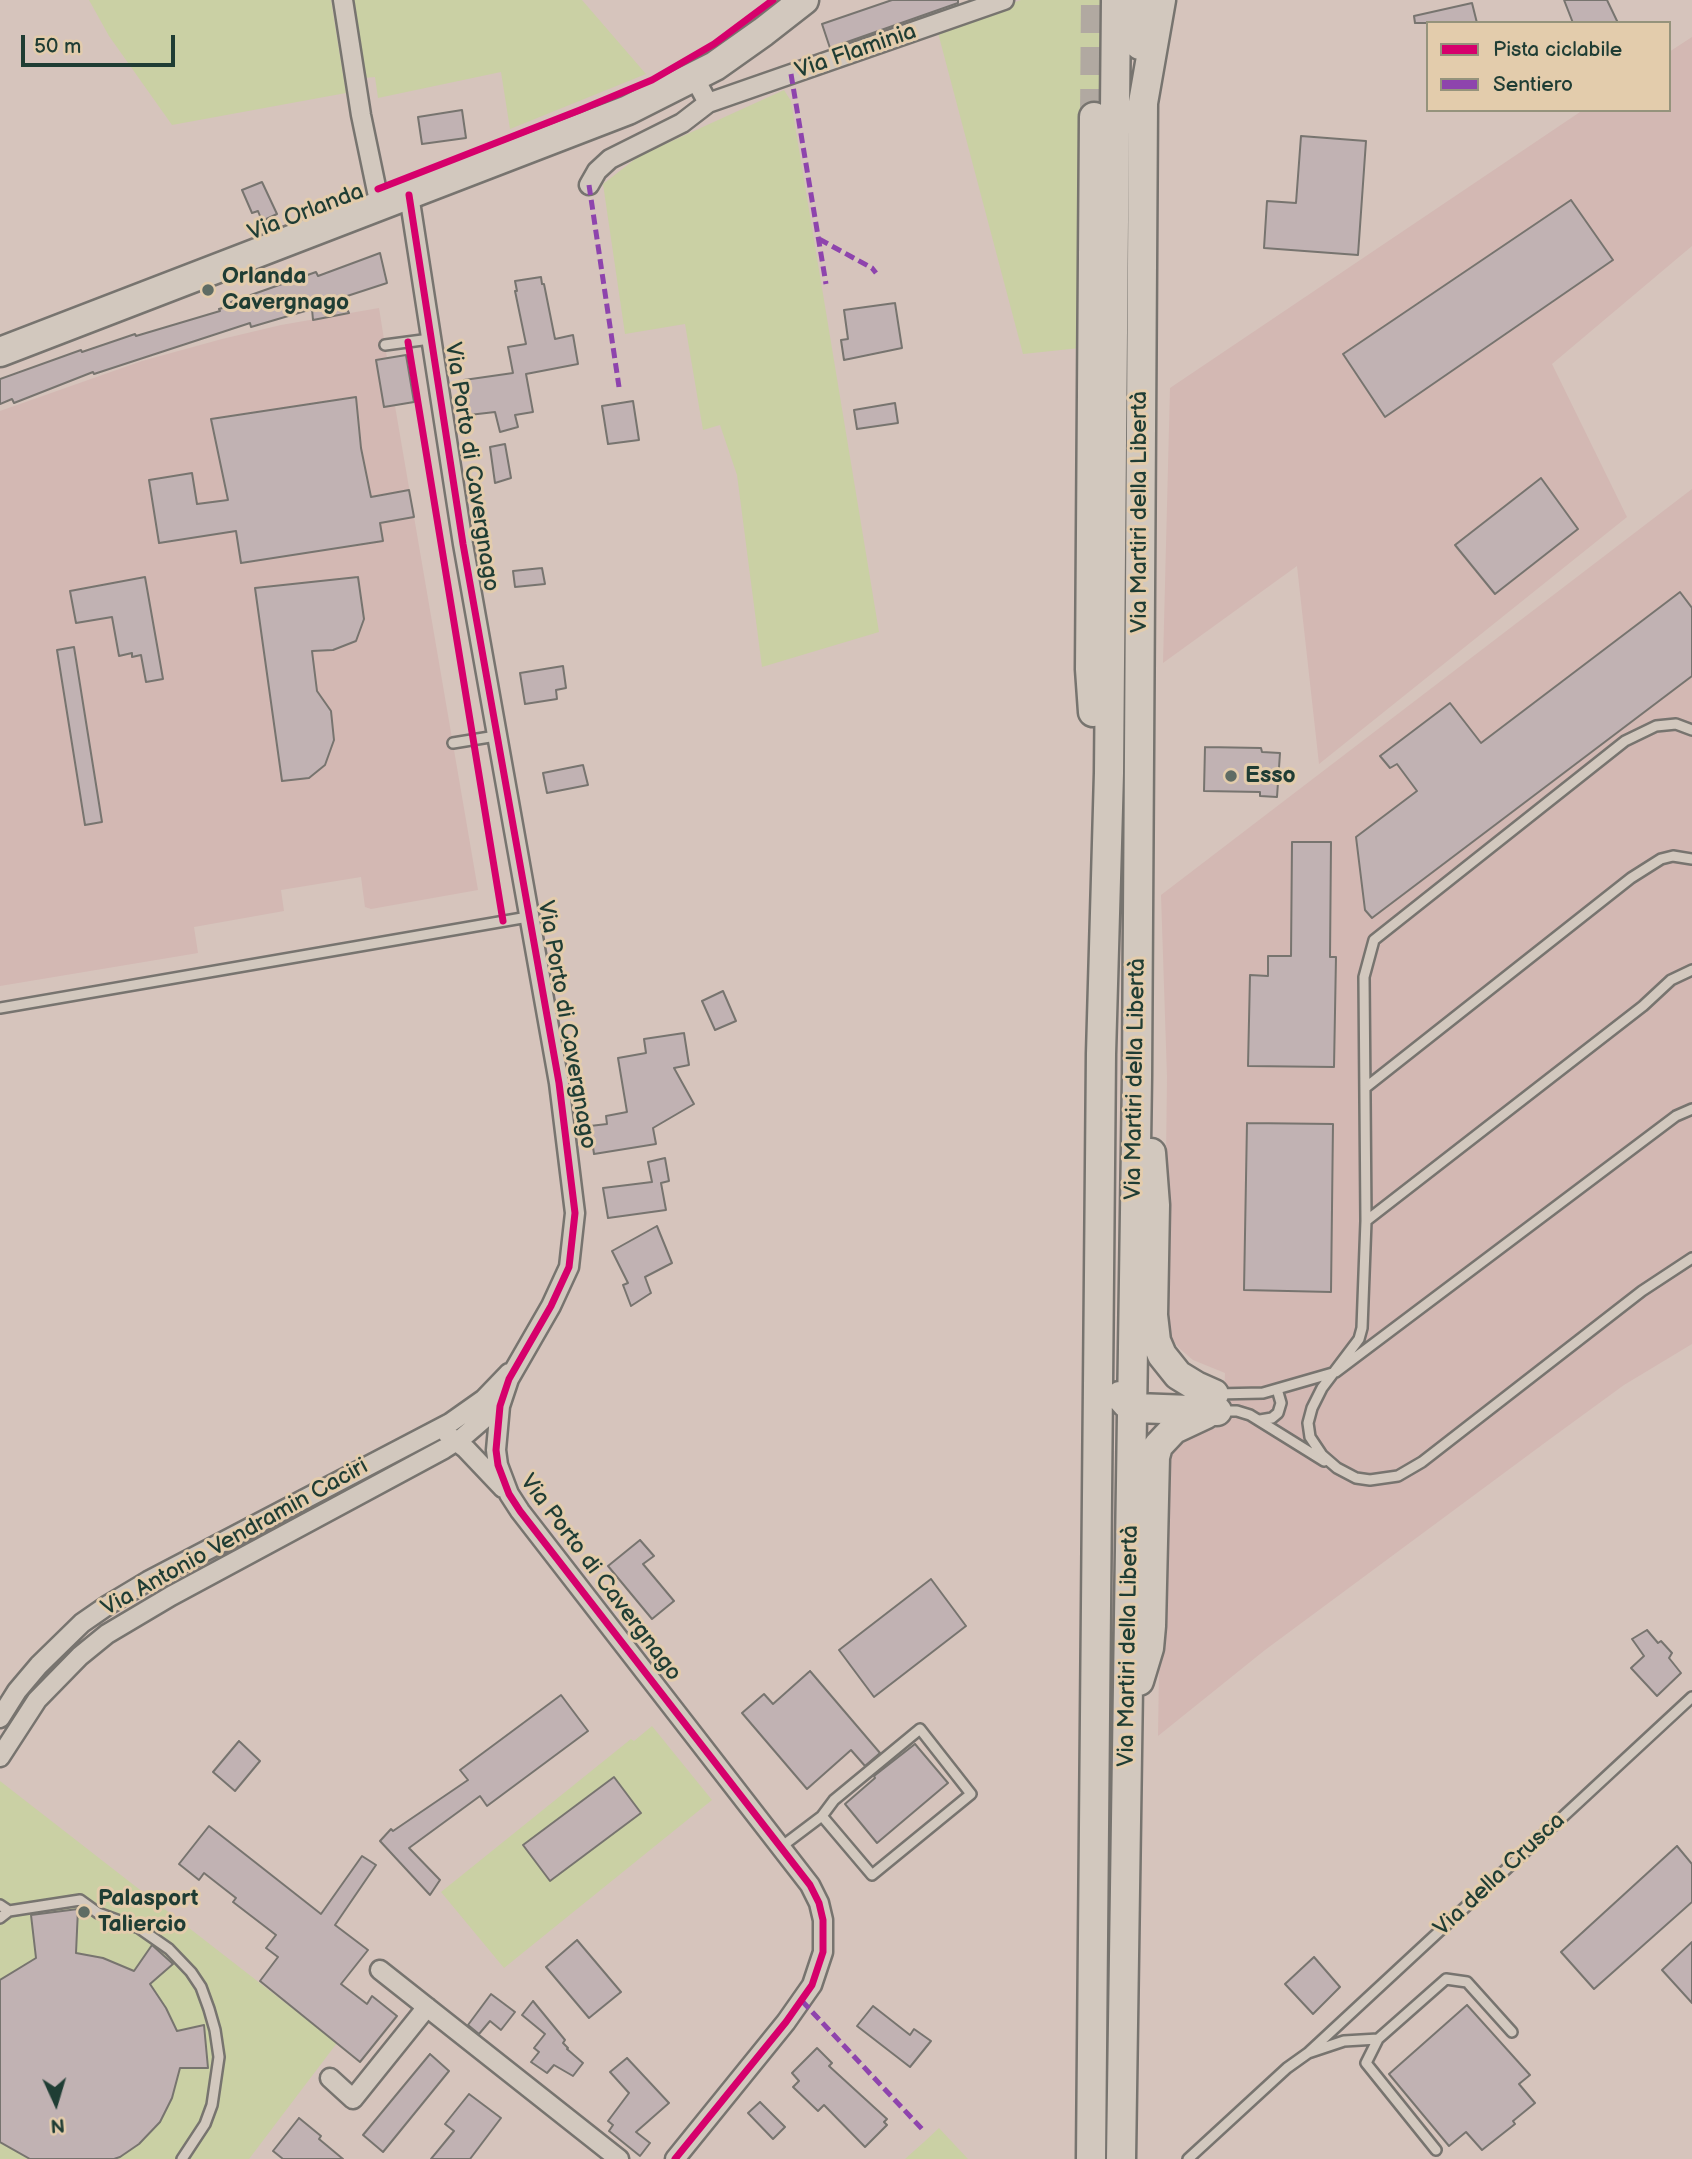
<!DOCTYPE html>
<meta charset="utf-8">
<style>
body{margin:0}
#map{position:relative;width:1692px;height:2159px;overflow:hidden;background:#d6c4bc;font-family:"Balsamiq Sans",sans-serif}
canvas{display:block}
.legend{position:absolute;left:1426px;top:21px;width:245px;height:91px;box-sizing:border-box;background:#e3ccac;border:2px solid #95937c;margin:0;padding:9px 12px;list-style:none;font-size:21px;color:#1f3d34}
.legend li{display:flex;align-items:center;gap:14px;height:35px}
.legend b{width:35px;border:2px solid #95937c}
.north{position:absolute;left:21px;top:2068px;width:70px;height:70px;-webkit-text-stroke:5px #e3ccac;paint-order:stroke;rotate:176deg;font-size:19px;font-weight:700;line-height:28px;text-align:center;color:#1f3d34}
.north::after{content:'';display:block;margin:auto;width:24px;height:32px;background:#1f3d34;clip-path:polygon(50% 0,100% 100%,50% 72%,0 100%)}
.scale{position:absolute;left:21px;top:35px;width:154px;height:32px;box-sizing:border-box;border:4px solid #1f3d34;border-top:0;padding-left:9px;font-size:21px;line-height:24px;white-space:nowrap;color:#1f3d34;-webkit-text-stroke:5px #e3ccac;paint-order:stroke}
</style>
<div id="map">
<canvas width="1692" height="2159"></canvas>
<ul class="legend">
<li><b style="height:9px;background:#d6006c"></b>Pista ciclabile</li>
<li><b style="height:9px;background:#8e44ad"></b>Sentiero</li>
</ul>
<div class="north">N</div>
<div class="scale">50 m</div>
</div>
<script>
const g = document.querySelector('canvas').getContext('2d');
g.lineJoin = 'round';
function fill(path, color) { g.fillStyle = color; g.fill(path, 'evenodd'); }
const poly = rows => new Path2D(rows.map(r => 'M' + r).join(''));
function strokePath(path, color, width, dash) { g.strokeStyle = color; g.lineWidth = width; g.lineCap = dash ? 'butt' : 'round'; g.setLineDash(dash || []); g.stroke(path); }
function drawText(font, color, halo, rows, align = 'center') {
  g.font = font + ' "Balsamiq Sans",sans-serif'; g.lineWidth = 6; g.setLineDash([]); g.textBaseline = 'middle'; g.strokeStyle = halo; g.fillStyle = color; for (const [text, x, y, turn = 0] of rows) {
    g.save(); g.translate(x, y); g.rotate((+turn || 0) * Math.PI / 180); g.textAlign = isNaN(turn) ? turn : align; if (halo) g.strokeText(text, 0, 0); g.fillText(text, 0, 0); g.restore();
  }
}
fill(poly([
 [1692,37,1692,246,1552,364,1627,517,1319,764,1297,566,1163,663,1170,388,1583,110,1669,110,1669,52],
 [379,308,387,358,406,355,414,402,395,406,478,890,371,909,365,907,361,877,281,890,284,911,194,927,198,953,0,986,0,411,142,361,222,339,281,325],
 [1692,489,1692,1344,1624,1385,1550,1439,1265,1650,1158,1736,1162,1474,1167,1459,1178,1445,1191,1436,1207,1429,1223,1427,1225,1373,1193,1360,1180,1349,1169,1336,1164,1319,1167,1077,1161,895]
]), '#d3b8b3');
fill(poly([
 [89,0,331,0,346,93,172,125,109,36],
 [350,0,582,0,646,74,510,129,501,72,378,98,375,77,364,78],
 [1021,0,1106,0,1105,117,1080,348,1023,354,937,29],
 [784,90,791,101,879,632,762,667,737,475,720,425,703,430,685,324,625,334,603,184,639,156],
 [652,1726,712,1800,504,1968,441,1892,631,1739,634,1741],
 [0,1781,337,2043,249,2159,0,2159],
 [939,2128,968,2159,905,2159,924,2142]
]), '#cad0a4');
const building = poly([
 [892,0,958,0,958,3,830,48,822,24,892,0],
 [1564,0,1607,0,1618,23,1573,23,1564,0],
 [1472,3,1477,23,1415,23,1414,16,1472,3],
 [462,110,466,138,422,144,418,117,462,110],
 [1301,136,1366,141,1358,255,1264,248,1267,201,1296,203,1301,136],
 [262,182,277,214,262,221,258,211,252,213,242,190,262,182],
 [1571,200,1613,260,1385,417,1343,354,1571,200],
 [380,253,387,283,341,298,349,313,313,320,312,309,251,327,250,323,94,374,93,372,14,403,12,399,0,404,0,379,81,350,82,352,135,334,136,336,220,311,219,309,232,305,231,302,316,272,318,276,380,253],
 [541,277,542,284,544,284,555,339,573,335,578,364,526,374,533,412,515,415,518,427,500,432,495,412,469,415,464,380,513,373,508,347,526,344,515,291,517,291,515,281,541,277],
 [895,303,902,348,844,360,841,340,848,339,844,310,895,303],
 [406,355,414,402,384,407,376,360,406,355],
 [356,397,361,448,371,497,409,490,414,517,380,523,383,541,241,563,236,531,159,543,149,480,192,473,197,504,228,500,211,419,356,397],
 [633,401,639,440,608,444,602,406,633,401],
 [895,403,898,423,857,429,854,410,895,403],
 [505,444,511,478,495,483,490,447,505,444],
 [1541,478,1578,529,1495,594,1455,545,1541,478],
 [542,568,545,584,515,587,513,571,542,568],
 [145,577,163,679,146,682,141,655,132,657,132,653,119,656,112,617,76,623,70,591,145,577],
 [358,577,364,619,356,641,333,650,312,651,317,691,331,711,334,740,325,765,309,778,282,781,255,588,358,577],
 [1680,592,1692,608,1692,676,1372,918,1365,910,1356,837,1417,791,1397,764,1390,768,1380,756,1450,703,1481,743,1680,592],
 [74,647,102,822,85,825,57,650,74,647],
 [563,666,566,688,556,690,557,699,525,704,520,673,563,666],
 [1205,747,1261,748,1262,752,1280,753,1277,797,1260,796,1260,792,1204,791,1205,747],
 [583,765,588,785,547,793,543,773,583,765],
 [1292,842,1331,842,1330,957,1336,957,1334,1067,1248,1066,1250,975,1268,976,1268,956,1291,956,1292,842],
 [723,991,736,1021,715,1030,702,1001,723,991],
 [684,1033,689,1065,674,1068,694,1104,653,1128,656,1144,594,1154,590,1126,607,1124,606,1116,627,1112,618,1058,646,1053,644,1039,684,1033],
 [1247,1123,1333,1124,1331,1292,1244,1290,1247,1123],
 [665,1158,669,1181,661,1183,666,1210,608,1218,603,1188,652,1182,648,1162,665,1158],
 [657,1226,672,1263,645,1277,651,1293,631,1306,623,1285,628,1283,612,1251,657,1226],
 [640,1540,654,1556,643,1564,674,1601,652,1619,608,1566,640,1540],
 [931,1579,966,1626,874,1697,839,1650,931,1579],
 [1647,1630,1658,1643,1661,1641,1672,1653,1669,1658,1681,1673,1657,1696,1631,1668,1644,1656,1632,1639,1647,1630],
 [810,1671,880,1753,865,1766,851,1750,807,1789,742,1713,764,1694,773,1704,810,1671],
 [561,1695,588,1731,487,1806,480,1796,409,1848,440,1880,430,1895,380,1841,391,1829,393,1831,468,1780,460,1770,561,1695],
 [239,1741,260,1761,235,1791,213,1772,239,1741],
 [915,1744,948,1783,877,1843,845,1804,875,1778,874,1776,915,1744],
 [614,1777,641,1813,550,1881,523,1845,614,1777],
 [209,1826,321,1914,362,1856,376,1865,335,1925,368,1950,341,1984,367,2004,372,1996,397,2016,360,2062,260,1981,278,1957,266,1948,276,1935,233,1902,236,1898,204,1873,199,1880,179,1864,209,1826],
 [1677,1846,1692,1864,1692,1902,1594,1989,1561,1952,1677,1846],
 [78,1909,76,1953,103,1958,134,1971,152,1945,173,1964,150,1984,166,2008,177,2031,204,2025,208,2068,180,2068,172,2098,160,2122,139,2144,120,2157,114,2159,30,2159,0,2142,0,1980,36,1958,31,1915,78,1909],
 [577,1940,621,1992,589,2018,546,1967,577,1940],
 [1692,1942,1692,2003,1662,1970,1692,1942],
 [1314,1957,1340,1987,1313,2014,1285,1984,1314,1957],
 [491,1994,515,2012,501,2030,490,2021,479,2034,468,2025,491,1994],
 [533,2001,565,2040,563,2043,568,2048,567,2049,583,2063,573,2076,554,2065,547,2073,531,2062,539,2052,534,2048,545,2034,522,2015,533,2001],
 [1467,2005,1530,2075,1519,2084,1535,2103,1513,2121,1515,2124,1482,2150,1466,2132,1449,2146,1389,2074,1467,2005],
 [873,2006,910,2035,914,2029,931,2041,910,2067,857,2026,873,2006],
 [817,2048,832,2063,829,2066,887,2119,884,2122,887,2125,865,2147,824,2105,818,2111,793,2087,799,2081,792,2073,817,2048],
 [430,2054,449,2071,383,2152,363,2135,430,2054],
 [627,2058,669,2103,636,2132,650,2143,640,2156,609,2131,613,2125,608,2121,629,2093,610,2072,627,2058],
 [469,2094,501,2118,470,2159,431,2159,454,2131,445,2124,469,2094],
 [760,2102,785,2127,773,2139,748,2113,760,2102],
 [299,2118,321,2136,319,2139,343,2159,283,2159,273,2151,299,2118]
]);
fill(building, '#c1b2b3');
strokePath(building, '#77746f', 2);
strokePath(poly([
 [1094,117,1095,0]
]), '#b1a9a1', 28, [28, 14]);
const service = poly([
 [385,345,430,339],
 [1692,730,1676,724,1656,726,1625,741,1374,940,1364,977,1366,1221,1362,1328,1359,1339,1322,1388,1312,1408,1308,1423,1310,1437,1322,1455,1337,1468,1356,1478,1370,1480,1398,1476,1422,1462,1642,1291,1692,1258],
 [453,743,496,736],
 [0,1008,528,917],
 [1365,1088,1631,878,1661,859,1673,856,1692,859],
 [1366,1221,1643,1006,1671,980,1692,970],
 [1216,1394,1263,1393,1336,1372,1676,1116,1692,1109],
 [1219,1411,1237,1411,1250,1415,1324,1461],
 [1260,1420,1272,1418,1278,1413,1281,1403,1277,1389],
 [781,1847,822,1816,834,1800,920,1729,971,1794,872,1875,822,1816],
 [0,1905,9,1911],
 [0,1918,9,1911,80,1900,98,1913,139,1928,169,1949,191,1972,201,1987,209,2009,215,2030,219,2057,212,2105,205,2124,182,2159],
 [1378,2039,1366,2063,1436,2150],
 [1308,2053,1692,1697],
 [1188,2159,1287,2068,1308,2053,1344,2041,1378,2039,1446,1979,1467,1982,1512,2032]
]);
const minor = poly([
 [343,0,361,115,380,206],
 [694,77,708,103,1004,0],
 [589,185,597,171,610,159,682,123,708,103],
 [409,195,463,544,559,1083,575,1213,569,1267,551,1306,509,1379,500,1406,496,1450,498,1465,509,1494,520,1511,810,1885,819,1903,823,1920,823,1952,812,1985,786,2022,675,2159],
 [448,1435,466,1449,503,1488],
 [0,1718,17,1691,39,1665,82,1623,108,1605,148,1581,450,1423,484,1399,509,1373],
 [0,1757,37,1700,80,1656,107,1634,171,1596,444,1449,463,1437,500,1405],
 [380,1970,619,2159],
 [330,2078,353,2099,427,2007]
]);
const primary = poly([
 [1140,45,1140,0],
 [0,352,628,110,715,66,763,32,804,0],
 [1093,712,1090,669,1094,117],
 [1151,1153,1155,1205,1153,1315,1156,1341,1162,1355,1178,1375,1196,1386,1214,1394],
 [1120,1396,1127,1404,1136,1408,1217,1411],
 [1139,1681,1149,1648,1151,1626,1155,1457,1158,1446,1174,1429,1206,1414],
 [1091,2159,1101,1054,1109,773,1116,0],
 [1121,2159,1137,1077,1143,103,1161,0]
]);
strokePath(service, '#77746f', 14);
strokePath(minor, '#77746f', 23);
strokePath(primary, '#77746f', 33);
strokePath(service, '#d2c8be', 9);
strokePath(minor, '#d2c8be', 18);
strokePath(primary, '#d2c8be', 28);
strokePath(poly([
 [791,74,826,284],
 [589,185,619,387],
 [819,239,872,268,876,273],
 [802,2001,923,2130]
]), '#8e44ad', 5, [10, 5]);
strokePath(poly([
 [378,189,580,110,652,80,714,44,773,0],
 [409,195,463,544,559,1083,575,1213,569,1267,551,1306,509,1379,500,1406,496,1450,498,1465,509,1494,520,1511,810,1885,819,1903,823,1920,823,1952,812,1985,786,2022,675,2159],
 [408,342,503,921]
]), '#d6006c', 7);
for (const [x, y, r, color] of [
 [208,290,7,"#5f6c64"],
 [1231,776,7,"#5f6c64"],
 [84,1912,7,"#5f6c64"]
]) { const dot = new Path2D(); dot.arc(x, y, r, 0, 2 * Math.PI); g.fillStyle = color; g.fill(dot); strokePath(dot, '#e3ccac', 2.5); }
drawText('23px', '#1f3d34', '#e3ccac', [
 ["Via Flaminia",856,52,-19],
 ["Via Orlanda",306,213,-21],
 ["Via Porto di Cavergnago",471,467,81],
 ["Via Martiri della Libertà",1140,512,-90],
 ["Via Porto di Cavergnago",566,1025,80],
 ["Via Martiri della Libertà",1136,1079,-89],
 ["Via Antonio Vendramin Caciri",235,1538,-29],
 ["Via Porto di Cavergnago",600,1578,53],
 ["Via Martiri della Libertà",1129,1646,-89],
 ["Via della Crusca",1500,1875,-43]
]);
drawText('bold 23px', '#1f3d34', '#e3ccac', [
 ["Orlanda",222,277],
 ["Cavergnago",222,303],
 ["Esso",1245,776],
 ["Palasport",98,1899],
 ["Taliercio",98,1925]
], 'left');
</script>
